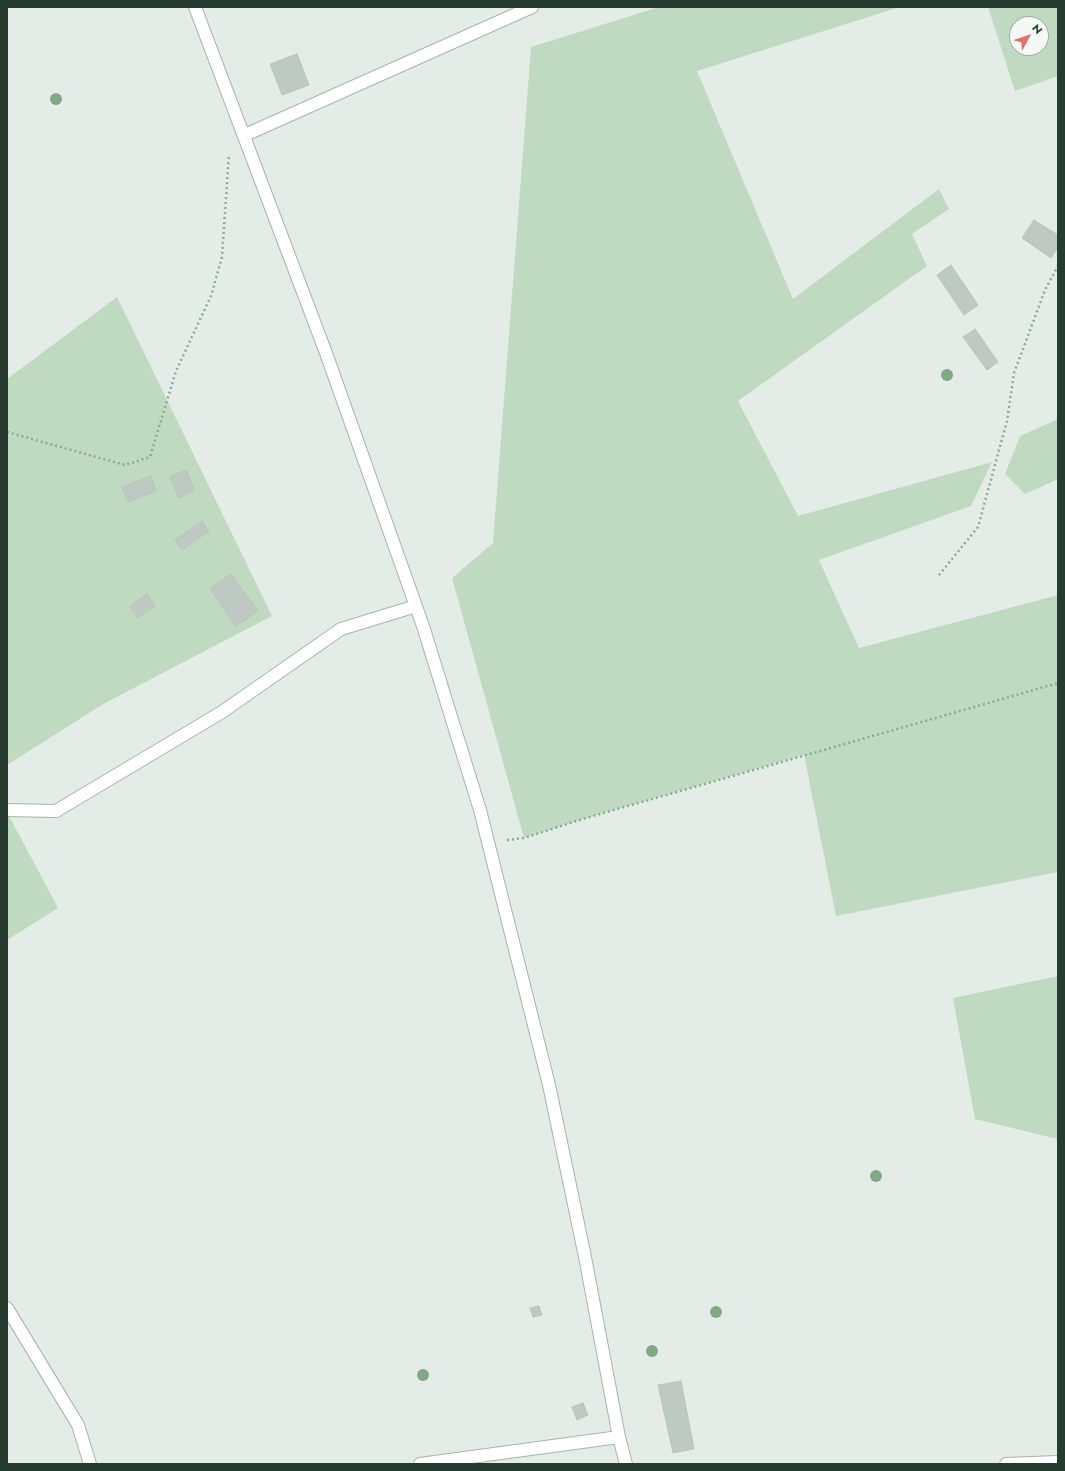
<!DOCTYPE html>
<style>
body{margin:0}
#map{position:relative;width:1065px;height:1471px;overflow:hidden;background:#e4ece7;font-family:Jost,sans-serif}
canvas{display:block}
.frame{position:absolute;inset:0;border:8px solid #263c31;pointer-events:none}
.north{position:absolute;left:1009px;top:16px;width:40px;height:40px;box-sizing:border-box;background:#f5f9f6;border:1px solid #a2ada7;border-radius:50%;rotate:50deg;font-size:11px;font-weight:700;line-height:16px;text-align:center;color:#263c31}
.north::after{content:'';display:block;margin:auto;width:14px;height:18px;background:#e16f6d;clip-path:polygon(50% 0,100% 100%,50% 72%,0 100%)}
</style>
<div id="map">
<canvas width="1065" height="1471"></canvas>
<div class="frame"></div>
<div class="north">N</div>
</div>
<script>
const g = document.querySelector('canvas').getContext('2d');
g.lineJoin = 'round';
function fill(path, color) { g.fillStyle = color; g.fill(path, 'evenodd'); }
const poly = rows => new Path2D(rows.map(r => 'M' + r).join(''));
function strokePath(path, color, width, dash) { g.strokeStyle = color; g.lineWidth = width; g.lineCap = dash ? 'butt' : 'round'; g.setLineDash(dash || []); g.stroke(path); }
fill(poly([
 [659,7,900,7,697,71,793,299,939,189,949,209,912,234,927,266,738,401,798,516,992,462,971,506,819,560,859,648,1058,595,1058,872,836,916,804,755,586,818,524,838,452,578,493,543,531,47],
 [988,7,1058,7,1058,76,1015,91],
 [1017,24,1041,24,1041,48,1017,48],
 [117,297,272,616,105,703,7,765,7,379],
 [1058,419,1058,479,1025,494,1005,474,1020,436],
 [7,812,58,908,7,940],
 [1058,976,1058,1139,975,1119,953,998]
]), '#c0dac1');
const building = poly([
 [297,54,309,85,282,95,270,64,297,54],
 [1034,220,1058,235,1058,247,1051,258,1022,238,1034,220],
 [951,265,978,305,964,315,937,275,951,265],
 [975,329,998,362,987,370,963,337,975,329],
 [186,470,195,490,179,498,170,477,186,470],
 [151,476,156,491,128,502,122,487,151,476],
 [202,521,209,531,182,550,175,540,202,521],
 [231,574,258,611,236,626,210,589,231,574],
 [147,594,155,606,138,618,130,606,147,594],
 [539,1306,542,1315,533,1317,530,1308,539,1306],
 [681,1381,694,1449,673,1453,658,1385,681,1381],
 [583,1403,588,1415,577,1420,572,1407,583,1403]
]);
fill(building, '#bdc9c2');
strokePath(building, '#b8c5bc', 1);
const minor = poly([
 [195,7,326,353,423,626,480,810,549,1085,585,1257,619,1437,626,1464],
 [245,135,532,7],
 [7,810,56,811,222,712,341,629,416,606],
 [7,1308,78,1425,90,1464],
 [420,1464,619,1437],
 [1006,1464,1058,1462]
]);
strokePath(minor, '#a7b4ad', 14);
strokePath(poly([
 [7,432,125,465,150,457,176,371,211,296,222,257,229,154],
 [939,575,978,527,1007,421,1014,373,1045,290,1058,266],
 [507,840,524,838,586,818,1058,683]
]), '#89ac99', 2.5, [2, 3]);
strokePath(minor, '#fff', 12);
g.fillStyle = '#84a78a';
for (const [x, y] of [
 [56,99],
 [947,375],
 [876,1176],
 [716,1312],
 [652,1351],
 [423,1375]
]) { g.beginPath(); g.arc(x, y, 6, 0, 2 * Math.PI); g.fill(); }
</script>
